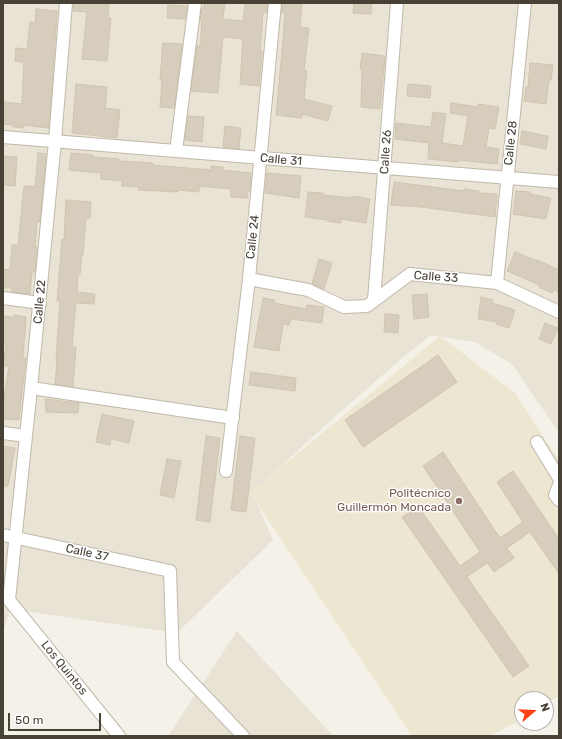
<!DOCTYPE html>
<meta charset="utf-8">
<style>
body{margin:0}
#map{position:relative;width:562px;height:739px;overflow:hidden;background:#f4f1e8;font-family:Rubik,sans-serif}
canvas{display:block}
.frame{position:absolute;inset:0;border:4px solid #474136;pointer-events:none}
.north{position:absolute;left:514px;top:691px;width:40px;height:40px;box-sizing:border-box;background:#fff;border:1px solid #b5b3af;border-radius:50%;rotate:71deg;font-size:11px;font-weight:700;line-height:16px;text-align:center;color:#474136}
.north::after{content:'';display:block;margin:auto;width:14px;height:18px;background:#fd4015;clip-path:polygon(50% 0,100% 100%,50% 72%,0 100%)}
.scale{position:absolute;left:8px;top:713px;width:93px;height:18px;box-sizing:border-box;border:2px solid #474136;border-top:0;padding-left:5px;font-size:12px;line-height:14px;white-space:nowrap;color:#474136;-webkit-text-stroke:3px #fff;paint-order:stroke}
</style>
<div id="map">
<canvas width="562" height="739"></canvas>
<div class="frame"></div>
<div class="north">N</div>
<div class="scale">50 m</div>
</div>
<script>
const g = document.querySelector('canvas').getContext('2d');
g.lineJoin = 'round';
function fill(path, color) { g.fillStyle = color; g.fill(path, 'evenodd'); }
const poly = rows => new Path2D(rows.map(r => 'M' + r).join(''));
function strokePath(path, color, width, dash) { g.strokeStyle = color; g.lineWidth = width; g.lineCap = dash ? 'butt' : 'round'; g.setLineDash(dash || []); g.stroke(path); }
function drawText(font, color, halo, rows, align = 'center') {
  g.font = font + ' Rubik,sans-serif'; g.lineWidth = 3; g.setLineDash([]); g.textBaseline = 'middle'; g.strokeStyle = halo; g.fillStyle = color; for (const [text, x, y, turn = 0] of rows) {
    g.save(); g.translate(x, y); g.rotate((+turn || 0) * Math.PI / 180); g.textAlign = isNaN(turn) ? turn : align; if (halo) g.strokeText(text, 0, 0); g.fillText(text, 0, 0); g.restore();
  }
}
fill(poly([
 [3,3,559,3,559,433,513,365,475,342,431,335,408,353,330,421,252,493,273,540,177,633,10,609,3,633],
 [237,631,333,736,168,736]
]), '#e8e3d5');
fill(poly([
 [440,336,515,393,559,460,559,696,546,704,546,699,522,699,522,719,490,736,412,736,250,493]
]), '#ede6d1');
const building = poly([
 [73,3,109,3,108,18,111,18,107,61,82,59,87,12,73,11,73,3],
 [204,3,225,3,223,19,243,21,245,3,267,3,267,12,263,12,260,51,262,51,259,86,240,84,243,39,223,37,218,93,191,91,197,46,200,46,202,21,200,20,202,8,204,8,204,3],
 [282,3,302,3,300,27,309,28,304,70,307,71,304,99,332,106,328,121,302,114,302,118,276,115,283,40,285,13,282,13,282,3],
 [354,3,372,3,371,14,353,13,354,3],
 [168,5,187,6,185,19,167,18,168,5],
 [36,9,57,11,49,128,23,125,23,128,13,127,13,125,3,124,3,102,22,104,24,62,15,61,16,48,27,49,30,22,35,23,36,9],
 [163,43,182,44,174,108,160,107,162,80,160,80,163,43],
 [362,53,385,56,380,109,361,107,362,69,360,69,362,53],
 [530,63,553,65,551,80,549,80,546,104,524,101,526,87,528,87,530,63],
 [76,84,107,87,105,108,120,110,117,138,72,133,76,84],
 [408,84,431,86,430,98,407,96,408,84],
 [451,103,478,107,478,104,499,107,495,129,489,128,486,147,499,149,497,164,459,160,459,162,428,159,429,143,395,139,396,123,431,127,433,112,446,114,442,143,463,146,468,116,450,113,451,103],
 [188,116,204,117,202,142,185,140,188,116],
 [225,126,241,128,239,149,223,147,225,126],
 [522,131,548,136,546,149,520,144,522,131],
 [38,153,46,154,40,222,37,222,35,247,37,247,35,272,32,272,30,294,11,292,12,288,3,288,3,269,10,270,12,245,18,245,24,186,35,187,38,153],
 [71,153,93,155,93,157,119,159,119,161,153,163,153,165,211,170,211,166,223,167,223,170,251,173,250,191,248,191,247,198,231,197,231,189,199,186,199,192,178,190,178,192,138,190,139,187,122,186,122,181,101,179,101,173,69,170,71,153],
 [3,156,17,157,15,186,3,185,3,156],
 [267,173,301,176,299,198,265,193,267,173],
 [394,182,464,191,464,189,479,191,479,193,497,194,495,217,421,207,391,205,394,182],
 [516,191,530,192,530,194,551,198,546,219,513,214,516,191],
 [308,192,323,193,323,195,353,198,353,196,370,199,366,223,341,219,341,223,327,221,327,220,305,217,308,192],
 [66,200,91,202,90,218,86,218,83,255,82,255,80,274,78,274,77,292,95,294,94,304,76,303,72,347,76,347,73,387,55,384,57,362,56,362,57,344,60,301,57,301,62,239,64,240,66,200],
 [515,252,537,261,537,260,559,270,559,292,554,290,552,293,539,287,540,285,507,271,515,252],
 [319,259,332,263,324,289,312,284,319,259],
 [427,294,429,317,414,319,412,295,427,294],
 [481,297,493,300,492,303,515,310,509,328,496,324,497,322,478,319,481,297],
 [263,298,275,300,274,303,306,309,307,305,324,307,322,323,291,319,289,325,283,324,279,351,254,347,263,298],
 [385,314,399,315,398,333,384,332,385,314],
 [14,315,26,317,23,358,26,358,19,420,3,419,3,405,9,366,3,366,6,344,3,344,3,316,14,317,14,315],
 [545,323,558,328,551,344,539,339,545,323],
 [438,355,457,382,363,447,345,420,438,355],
 [251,372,296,378,295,391,249,385,251,372],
 [45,399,79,403,78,413,46,412,45,399],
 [102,414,134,421,129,443,111,439,110,445,96,442,102,414],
 [206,436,220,438,210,522,196,520,206,436],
 [240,436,255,438,246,512,231,510,240,436],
 [3,446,15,448,8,486,3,486,3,446],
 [443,452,500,538,523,522,497,482,513,471,559,539,559,574,530,532,507,548,514,558,494,572,487,563,467,577,529,666,513,677,402,517,418,506,460,566,480,552,423,466,443,452],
 [167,459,181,461,174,498,160,495,167,459]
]);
fill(building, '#d6cdbd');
strokePath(building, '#d1c5b0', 1);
const minor = poly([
 [66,3,55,141,31,388,9,600,119,736],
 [3,137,559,182],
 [176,151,195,3],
 [249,279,308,290,344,307,367,306,410,274,497,283,559,312],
 [497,283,525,3],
 [3,298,40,303],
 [374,300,397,3],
 [31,388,233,418],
 [3,433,26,436],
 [537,442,559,478],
 [226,471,249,279,275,3],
 [559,485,555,495,559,500],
 [3,535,170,571,173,662,243,736]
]);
strokePath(minor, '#c0b9aa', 14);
strokePath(minor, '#fff', 12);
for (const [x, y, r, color] of [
 [459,501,4,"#8d6e63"]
]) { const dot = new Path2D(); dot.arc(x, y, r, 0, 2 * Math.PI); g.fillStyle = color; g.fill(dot); strokePath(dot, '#fff', 1.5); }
drawText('12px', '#474136', '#fff', [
 ["Calle 28",511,143,-84],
 ["Calle 26",386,152,-86],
 ["Calle 31",281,160,5],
 ["Calle 24",253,237,-84],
 ["Calle 33",436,277,4],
 ["Calle 22",40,302,-85],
 ["Calle 37",87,553,12],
 ["Los Quintos",64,668,51]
]);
drawText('12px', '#785e54', '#fff', [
 ["Politécnico",451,494],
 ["Guillermón Moncada",451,508]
], 'right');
</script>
